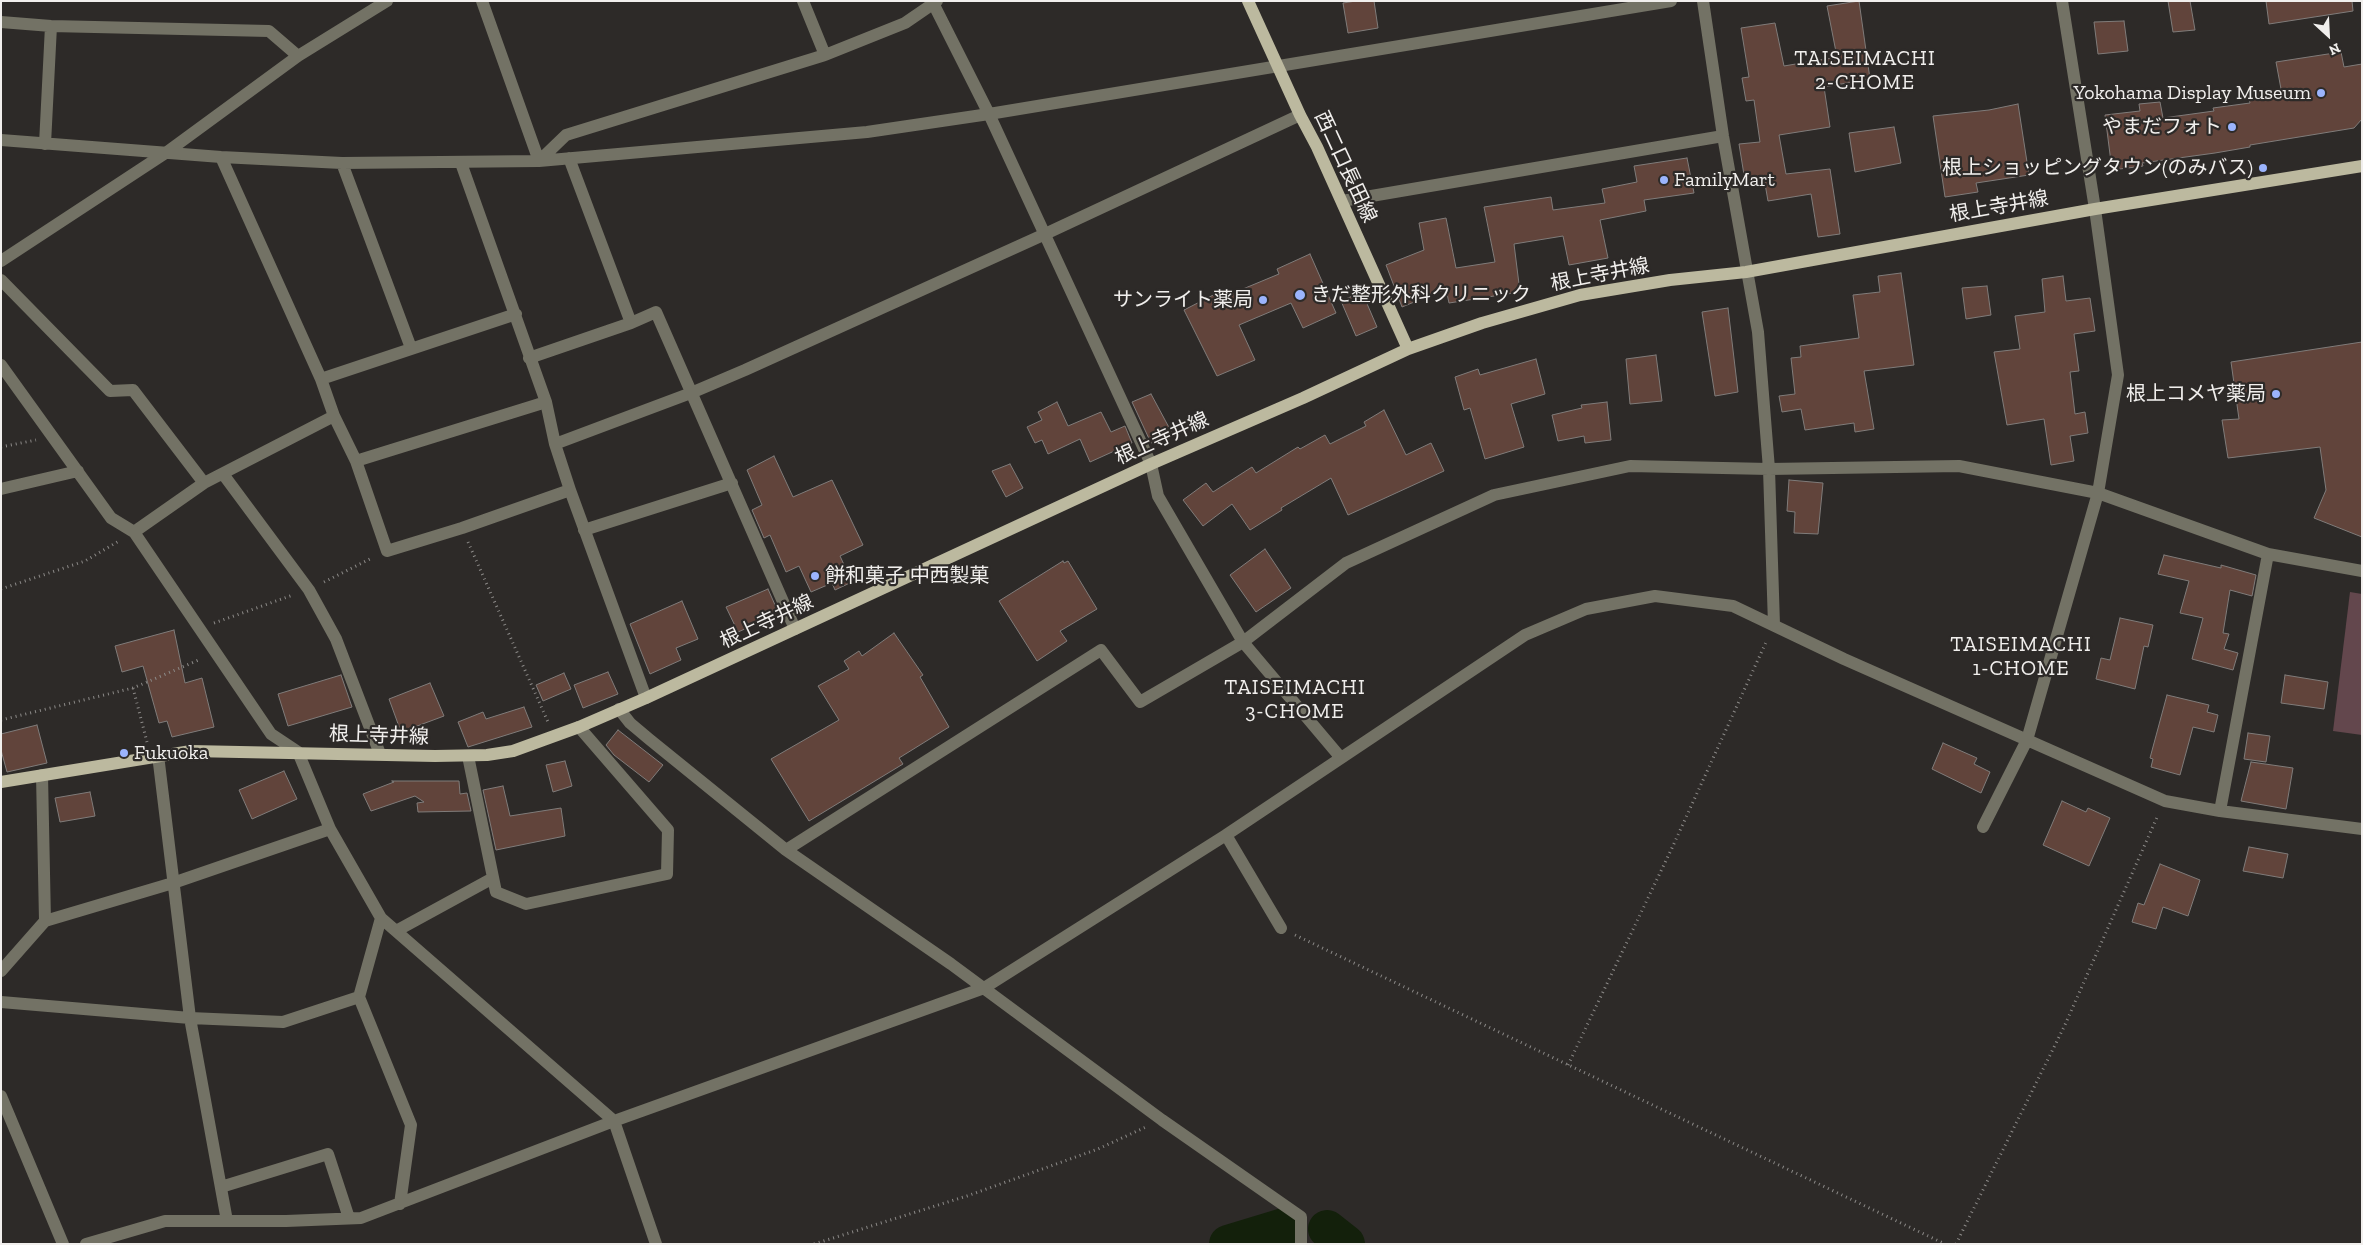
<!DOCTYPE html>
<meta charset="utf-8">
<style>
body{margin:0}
#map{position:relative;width:2363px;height:1245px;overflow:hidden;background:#2d2a28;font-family:"Zilla Slab",serif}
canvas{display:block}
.frame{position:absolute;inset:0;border:2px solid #f1efed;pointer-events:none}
.north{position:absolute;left:2303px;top:10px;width:50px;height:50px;-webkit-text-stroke:4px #2d2a28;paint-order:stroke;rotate:155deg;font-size:14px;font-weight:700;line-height:20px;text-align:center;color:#f1efed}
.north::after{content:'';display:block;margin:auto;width:18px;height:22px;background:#f1efed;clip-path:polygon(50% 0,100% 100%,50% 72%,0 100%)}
</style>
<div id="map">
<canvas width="2363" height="1245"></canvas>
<div class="frame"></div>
<div class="north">N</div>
</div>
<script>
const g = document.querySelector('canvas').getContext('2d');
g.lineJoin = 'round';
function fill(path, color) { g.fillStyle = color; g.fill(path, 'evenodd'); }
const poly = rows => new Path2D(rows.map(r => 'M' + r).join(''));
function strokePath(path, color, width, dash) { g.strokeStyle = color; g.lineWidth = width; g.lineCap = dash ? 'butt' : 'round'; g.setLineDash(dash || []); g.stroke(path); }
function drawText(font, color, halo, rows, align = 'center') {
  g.font = font + ' "Zilla Slab","Noto Sans JP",serif'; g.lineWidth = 4.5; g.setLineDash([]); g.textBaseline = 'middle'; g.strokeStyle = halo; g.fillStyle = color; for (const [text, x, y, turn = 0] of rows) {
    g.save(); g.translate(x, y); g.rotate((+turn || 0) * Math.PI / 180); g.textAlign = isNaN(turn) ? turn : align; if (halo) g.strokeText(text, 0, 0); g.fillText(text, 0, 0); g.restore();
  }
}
fill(poly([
 [2350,592,2362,594,2362,735,2333,731]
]), '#63474d');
strokePath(poly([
 [1327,1229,1346,1244],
 [1228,1244,1284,1227]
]), '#13200b', 38);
const building = poly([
 [1356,1,1374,1,1378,28,1348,33,1343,3,1356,1],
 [1859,1,1870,79,1824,87,1830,127,1779,135,1786,174,1830,169,1840,234,1818,237,1811,194,1768,201,1764,178,1745,181,1739,144,1760,142,1754,100,1746,101,1742,78,1749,77,1741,28,1775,23,1784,66,1837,57,1827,6,1859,1],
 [2168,1,2190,1,2195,30,2173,32,2168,1],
 [2266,1,2352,1,2353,11,2269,24,2266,1],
 [2124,21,2128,51,2098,54,2094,22,2124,21],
 [2341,52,2344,67,2362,64,2362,119,2354,128,2250,145,2250,147,2215,153,2142,163,2143,166,2112,170,2105,115,2140,111,2139,104,2160,102,2163,118,2214,111,2213,108,2250,103,2248,95,2281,89,2276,62,2341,52],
 [2018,104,2029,175,1976,183,1978,192,1945,197,1933,116,1989,110,2018,104],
 [1894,127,1901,163,1855,172,1849,133,1894,127],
 [1687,158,1694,193,1644,200,1646,211,1600,220,1608,258,1569,265,1563,236,1514,244,1520,292,1449,303,1446,289,1402,307,1386,265,1424,250,1419,223,1446,218,1456,268,1495,262,1484,207,1551,197,1553,210,1605,203,1602,189,1637,182,1634,166,1687,158],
 [1310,254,1336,313,1303,328,1291,303,1239,325,1255,360,1217,376,1184,310,1223,290,1226,296,1279,274,1277,269,1310,254],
 [1901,273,1914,365,1864,371,1874,429,1855,432,1854,423,1805,430,1801,409,1782,412,1779,396,1795,394,1791,358,1801,357,1800,346,1859,338,1853,295,1880,292,1878,276,1901,273],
 [2063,276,2066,301,2090,298,2095,331,2074,334,2079,371,2070,372,2075,414,2085,412,2088,433,2070,436,2074,461,2051,465,2044,419,2007,425,1994,352,2020,349,2015,316,2045,312,2042,279,2063,276],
 [1987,286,1991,315,1966,319,1962,288,1987,286],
 [1362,292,1377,327,1356,336,1341,301,1362,292],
 [1728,308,1738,392,1715,396,1702,312,1728,308],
 [2362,342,2362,537,2314,518,2326,490,2320,447,2228,458,2222,420,2239,419,2231,362,2362,342],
 [1656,355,1662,401,1630,404,1626,359,1656,355],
 [1536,359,1545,394,1511,404,1524,447,1485,459,1470,408,1464,410,1455,377,1478,369,1480,375,1536,359],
 [1151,394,1172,433,1151,443,1132,402,1151,394],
 [1057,402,1068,426,1101,412,1111,432,1125,426,1132,443,1090,462,1080,439,1048,454,1042,440,1035,443,1027,427,1042,420,1038,412,1057,402],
 [1607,402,1611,440,1585,443,1584,436,1558,441,1552,415,1582,408,1581,405,1607,402],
 [1384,410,1406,455,1431,443,1444,471,1348,515,1331,478,1281,508,1282,510,1250,530,1232,504,1203,526,1183,500,1206,483,1213,492,1252,467,1256,473,1298,447,1300,449,1325,435,1330,444,1366,426,1364,422,1384,410],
 [774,456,793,497,832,480,863,545,840,556,852,582,835,590,832,583,811,592,799,566,786,572,770,535,764,538,752,510,762,505,747,470,774,456],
 [1010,464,1023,488,1006,497,992,471,1010,464],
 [1789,480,1823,483,1818,534,1794,533,1795,512,1787,511,1789,480],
 [1265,549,1291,588,1256,612,1230,575,1265,549],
 [2164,555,2221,568,2221,565,2256,575,2252,596,2230,590,2223,633,2229,634,2224,649,2238,653,2233,670,2192,659,2203,618,2180,613,2189,581,2158,574,2164,555],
 [1063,561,1064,563,1068,561,1097,609,1060,631,1067,641,1037,661,999,601,1063,561],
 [768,589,779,614,738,632,726,607,768,589],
 [682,601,698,639,676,648,681,660,650,674,630,624,682,601],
 [2120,618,2153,625,2148,647,2144,646,2135,689,2096,679,2101,658,2110,660,2120,618],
 [174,630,185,683,202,678,214,727,172,737,167,721,159,723,143,666,122,672,115,646,174,630],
 [894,633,923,675,920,677,949,727,899,758,903,764,809,821,771,759,839,720,818,686,849,669,844,661,859,651,862,656,894,633],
 [608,672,618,694,583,708,574,685,608,672],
 [564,673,571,689,543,701,536,685,564,673],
 [341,675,352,707,288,726,278,694,341,675],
 [2285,675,2328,682,2324,709,2281,703,2285,675],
 [430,683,444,716,401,732,389,699,430,683],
 [2167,695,2209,705,2207,712,2218,715,2214,732,2193,727,2180,775,2151,767,2153,759,2150,758,2167,695],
 [524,707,532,727,468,747,458,722,483,712,486,719,524,707],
 [37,725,47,763,7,772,1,750,1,734,37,725],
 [618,730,663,765,649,782,614,755,606,745,618,730],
 [2248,733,2270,736,2266,762,2244,759,2248,733],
 [1943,743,1977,758,1974,764,1990,772,1981,793,1932,769,1943,743],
 [565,761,572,786,553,792,546,765,565,761],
 [2251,762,2293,768,2286,809,2241,801,2251,762],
 [284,771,297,799,252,819,239,790,284,771],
 [392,781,459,781,460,794,467,793,471,811,418,812,417,803,424,802,415,796,371,811,363,794,394,782,392,781],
 [503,786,510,816,561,808,565,836,496,850,483,790,503,786],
 [90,792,95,816,60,822,55,798,90,792],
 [2062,801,2086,812,2088,808,2110,818,2089,866,2043,845,2062,801],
 [2249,847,2288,854,2283,878,2243,871,2249,847],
 [2160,864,2200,880,2188,916,2163,907,2156,929,2132,922,2138,903,2144,905,2160,864]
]);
fill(building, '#61443b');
strokePath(building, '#807c7a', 1);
strokePath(poly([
 [1,447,36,440],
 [468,542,548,722],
 [324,582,372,558],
 [1,589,85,561,119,541],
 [214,623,293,595],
 [133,688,147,742],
 [1,720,133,688,201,659],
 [1295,935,1945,1244],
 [1568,1065,1672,848,1767,640],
 [814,1244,967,1196,1098,1149,1146,1127],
 [1956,1244,2064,1027,2158,815]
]), '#8c8a88', 3, [1, 4]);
strokePath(poly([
 [482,1,539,161,566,135,825,55,905,23,937,1],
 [803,1,825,55],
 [932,1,989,114,1151,464,1158,496,1243,642,1341,758],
 [1703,1,1723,136,1758,332,1769,469,1774,625],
 [1,22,51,26,269,31,298,56],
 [1,140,221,157,342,163,539,161,867,132,989,114,1671,1],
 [45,144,51,26],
 [221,157,321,379,334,416],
 [569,158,631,323],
 [342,163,411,348],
 [461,163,546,402,555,444,570,490,646,698],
 [1342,201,1723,136],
 [1,261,167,152,298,56,387,1],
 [1,280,110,391,133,390,204,483],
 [529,358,631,323,656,312,795,629],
 [1,365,111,518,134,532,271,734,298,752,330,829,381,918,614,1121,656,1244],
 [321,379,516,314],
 [555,444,691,393,745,370,1043,235,1300,115],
 [356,461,387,551,462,528,570,490],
 [223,474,309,590,336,639,380,754],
 [1,489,78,471],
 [584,530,732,483],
 [134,532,204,483,334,416,356,461,546,402],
 [619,709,630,723,649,739,786,850,951,964,1162,1120,1301,1217,1301,1244],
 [158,755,190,1018,227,1221],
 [468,756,496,892,526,904,667,874,668,830,579,727],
 [42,775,45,921],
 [2220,811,2268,554],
 [1983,827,2027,740,2098,493,2118,375,2095,209,2062,1],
 [1226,835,1281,928],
 [786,850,1101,650,1140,702,1243,642,1346,563,1494,495,1630,466,1769,469,1959,466,2098,493,2268,554,2362,571],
 [396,931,493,878],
 [1,971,45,921,173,883,330,829],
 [359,997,411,1125,400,1204],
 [1,1002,190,1018,283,1022,359,997,381,918],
 [1,1096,63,1244],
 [221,1187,328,1154,349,1218],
 [86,1244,165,1221,286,1221,361,1218,614,1121,984,988,1226,835,1525,635,1586,609,1655,596,1733,606,1844,659,2165,801,2220,811,2362,829]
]), '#737265', 12);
strokePath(poly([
 [1248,1,1300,115,1317,147,1408,349],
 [1,782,191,751,435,756,487,755,513,751,579,727,646,698,1151,464,1303,398,1408,349,1482,323,1580,295,1670,280,1746,272,2095,209,2362,166]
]), '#bcb99f', 12);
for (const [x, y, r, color] of [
 [2321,93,5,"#9bb4fd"],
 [2232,127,5,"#9bb4fd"],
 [2263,168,5,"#9bb4fd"],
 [1664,180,5,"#9bb4fd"],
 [1300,295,6,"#9bb4fd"],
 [1263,300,5,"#9bb4fd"],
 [2276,394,5,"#9bb4fd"],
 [815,576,5,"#9bb4fd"],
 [124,753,5,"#9bb4fd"]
]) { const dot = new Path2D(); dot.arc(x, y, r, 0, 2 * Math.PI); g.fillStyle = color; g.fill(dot); strokePath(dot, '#2d2a28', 2); }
drawText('20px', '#f1efed', '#2d2a28', [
 ["Yokohama Display Museum",2311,93],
 ["やまだフォト",2222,127],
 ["根上ショッピングタウン(のみバス)",2253,168],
 ["FamilyMart",1674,180,"left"],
 ["きだ整形外科クリニック",1311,295,"left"],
 ["サンライト薬局",1253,300],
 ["根上コメヤ薬局",2266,394],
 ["餅和菓子 中西製菓",825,576,"left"],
 ["Fukuoka",134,753,"left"]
], 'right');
drawText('20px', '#f1efed', '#2d2a28', [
 ["西二口長田線",1345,167,65],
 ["根上寺井線",1999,207,-10],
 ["根上寺井線",1600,275,-11],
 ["根上寺井線",1162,439,-24],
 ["根上寺井線",767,622,-25],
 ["根上寺井線",379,736,2]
]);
g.letterSpacing = '1px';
drawText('21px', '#f1efed', '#2d2a28', [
 ["TAISEIMACHI",1865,59],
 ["2-CHOME",1865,83],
 ["TAISEIMACHI",2021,645],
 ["1-CHOME",2021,669],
 ["TAISEIMACHI",1295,688],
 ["3-CHOME",1295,712]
]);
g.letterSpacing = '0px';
</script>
